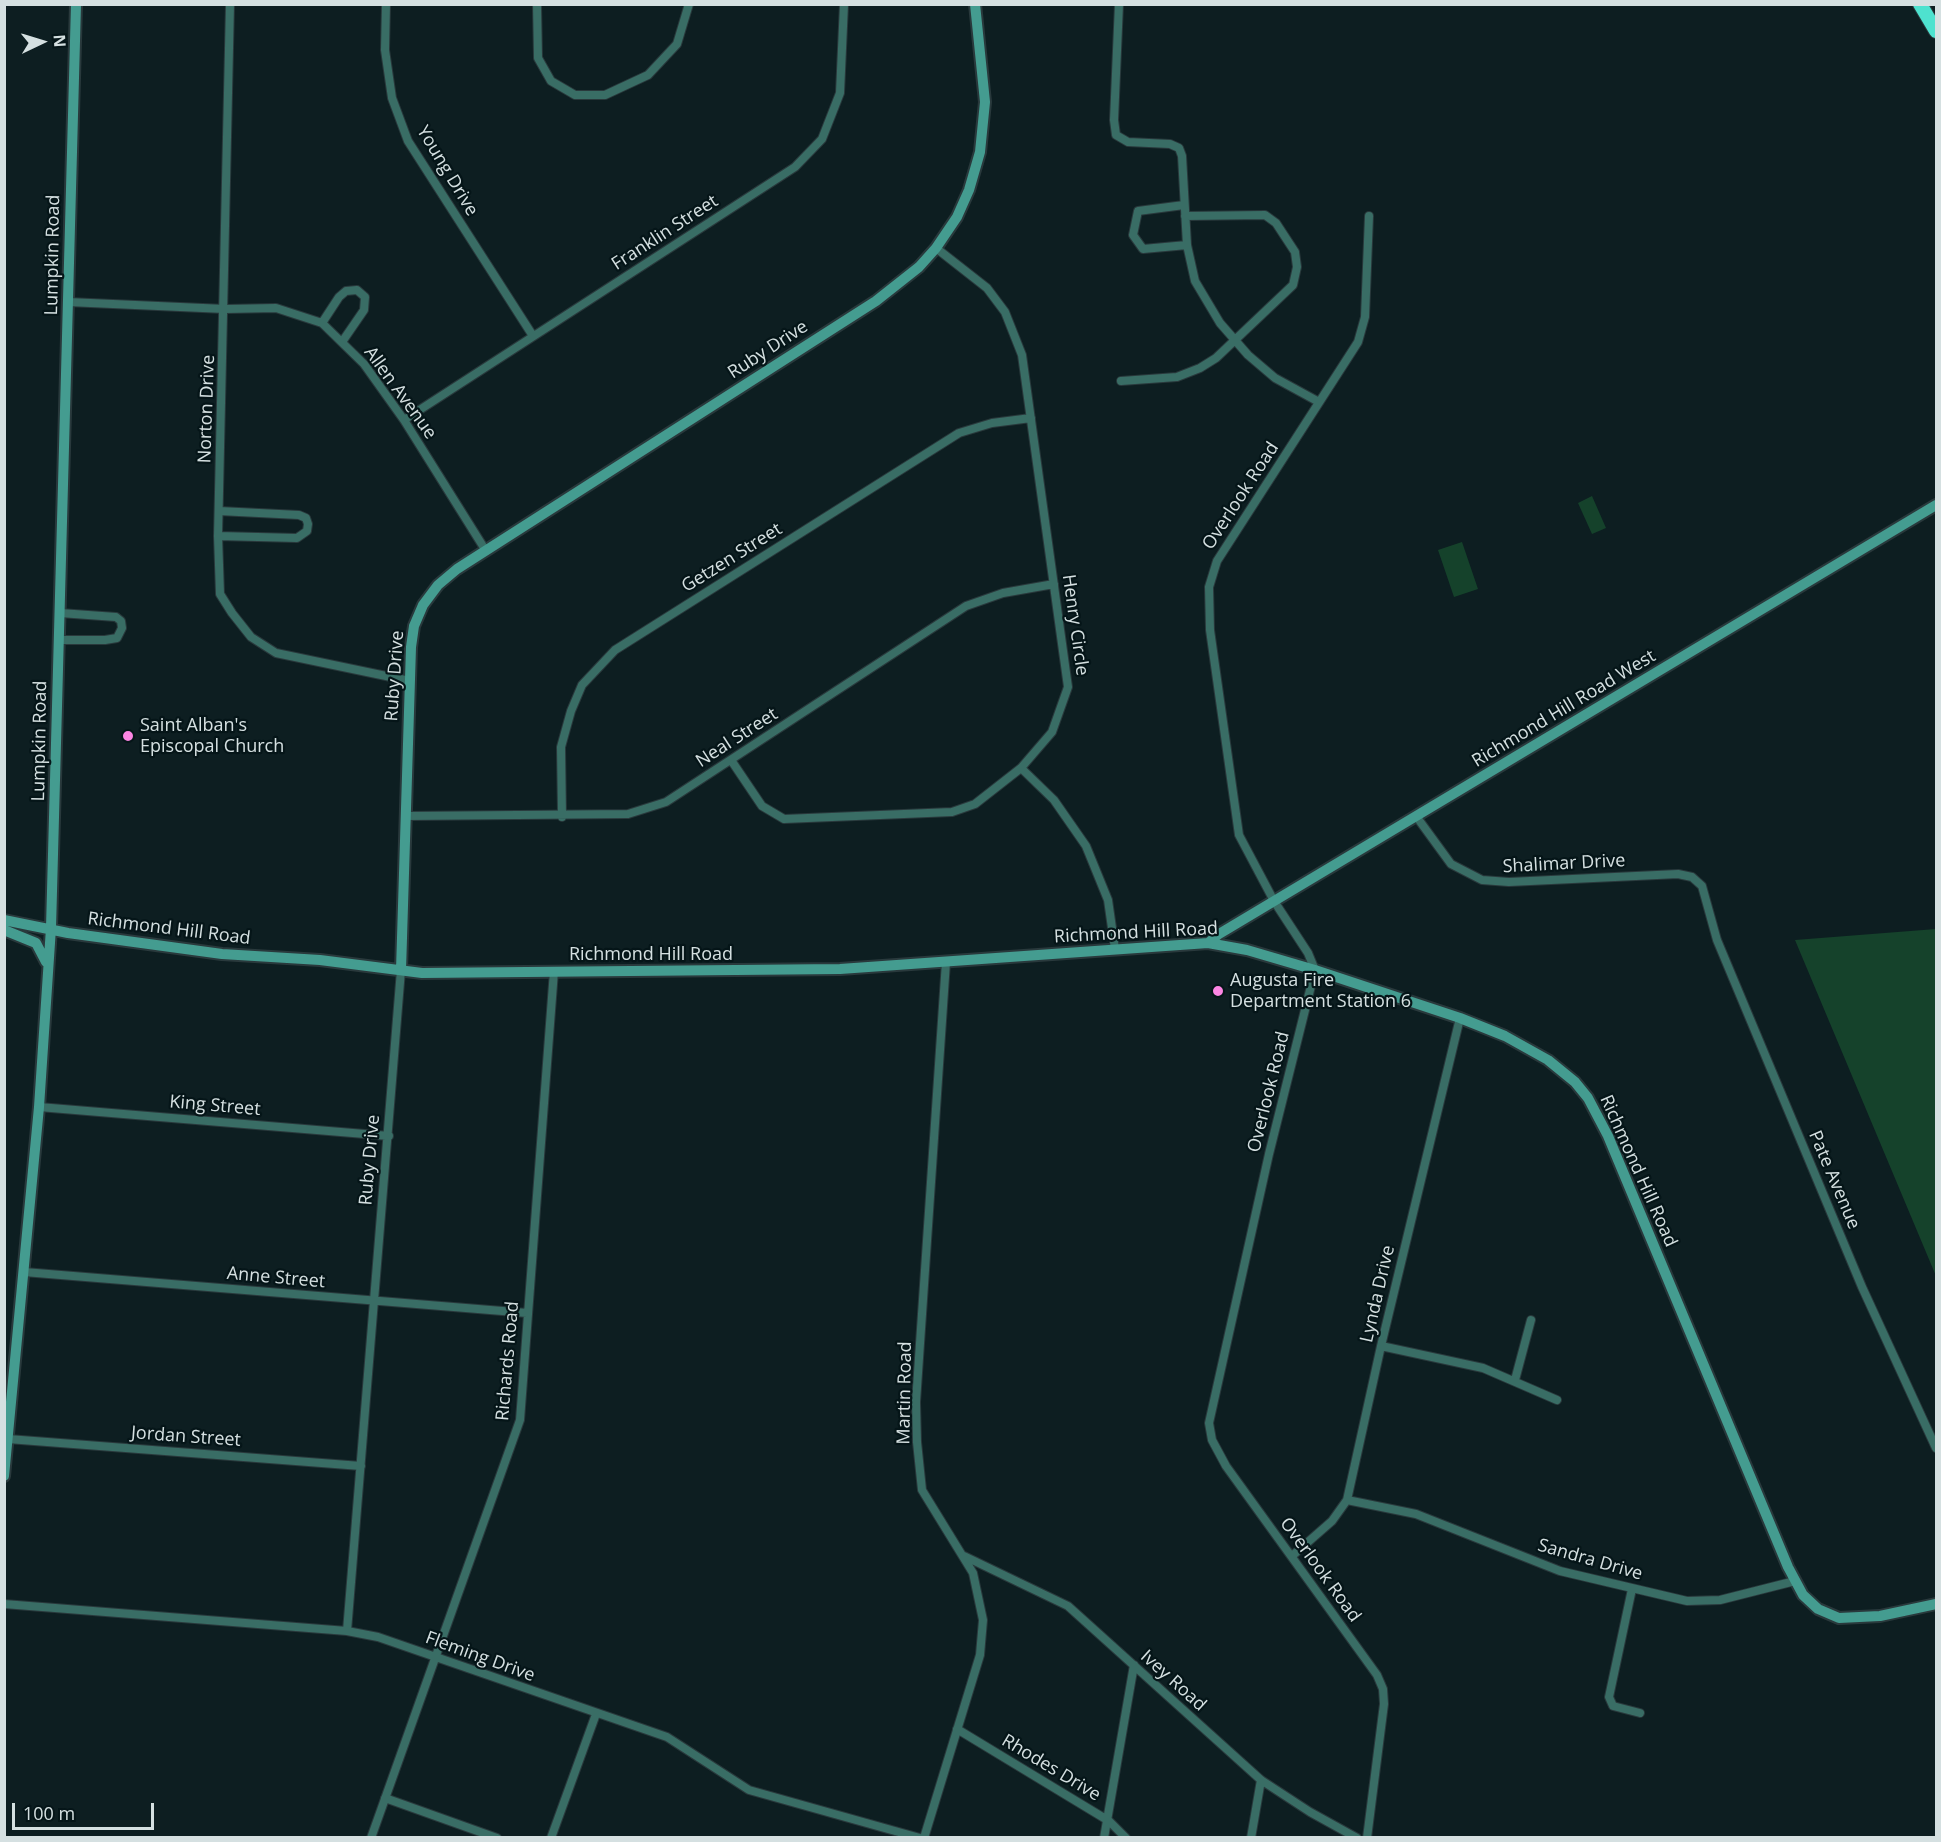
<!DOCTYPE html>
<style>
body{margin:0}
#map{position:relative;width:1941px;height:1842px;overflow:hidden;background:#0d1e21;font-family:"Open Sans",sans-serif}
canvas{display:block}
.frame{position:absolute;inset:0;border:6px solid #d5e0e1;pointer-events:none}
.north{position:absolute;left:12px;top:12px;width:60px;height:60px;-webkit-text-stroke:4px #051518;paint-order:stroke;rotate:86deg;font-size:16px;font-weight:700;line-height:24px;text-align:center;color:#d5e0e1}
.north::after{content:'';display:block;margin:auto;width:21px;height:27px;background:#d5e0e1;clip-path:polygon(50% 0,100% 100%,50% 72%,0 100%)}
.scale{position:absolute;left:12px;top:1803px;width:142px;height:27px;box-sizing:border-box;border:3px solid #d5e0e1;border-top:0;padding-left:8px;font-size:18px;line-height:21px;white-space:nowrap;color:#d5e0e1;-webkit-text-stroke:4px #051518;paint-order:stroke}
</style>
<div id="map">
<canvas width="1941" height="1842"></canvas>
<div class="frame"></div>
<div class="north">N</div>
<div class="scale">100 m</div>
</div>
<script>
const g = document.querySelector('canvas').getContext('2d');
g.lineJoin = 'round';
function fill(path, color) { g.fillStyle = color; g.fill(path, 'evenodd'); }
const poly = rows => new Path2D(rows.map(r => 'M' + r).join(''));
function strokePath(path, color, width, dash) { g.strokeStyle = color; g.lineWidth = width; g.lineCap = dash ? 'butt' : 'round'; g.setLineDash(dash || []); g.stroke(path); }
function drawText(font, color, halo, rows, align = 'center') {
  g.font = font + ' "Open Sans",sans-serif'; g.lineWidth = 4.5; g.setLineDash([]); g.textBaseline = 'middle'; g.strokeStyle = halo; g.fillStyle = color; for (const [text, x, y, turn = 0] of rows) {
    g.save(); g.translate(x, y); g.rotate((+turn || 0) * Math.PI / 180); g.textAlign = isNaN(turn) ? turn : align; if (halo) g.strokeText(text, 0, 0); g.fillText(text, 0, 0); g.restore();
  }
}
fill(poly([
 [1592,496,1606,528,1592,534,1578,503],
 [1462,542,1478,589,1454,597,1438,550],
 [1936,929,1936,1276,1795,940]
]), '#15422b');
const street = poly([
 [230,4,218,536,220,594,232,613,251,637,276,653,410,681],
 [386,4,385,50,392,98,408,141,533,336],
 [537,4,538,58,551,81,575,95,605,95,648,75,677,44,689,4],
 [1119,4,1114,120,1116,135,1128,142,1170,144,1179,148,1182,156,1187,245,1195,281,1220,323,1248,355,1275,378,1319,402],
 [1184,205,1138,211,1133,235,1143,249,1187,245],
 [68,302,225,309,276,308,322,323,364,364,404,420,486,551],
 [322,323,339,297,346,291,357,290,365,297,364,310,342,342],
 [1121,381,1177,377,1200,368,1216,358,1293,285,1297,267,1295,252,1276,223,1265,215,1185,216],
 [404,420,795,167,822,139,840,93,844,4],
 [218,536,297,538,307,531,308,524,306,518,299,515,219,511],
 [59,640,105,640,117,638,122,628,121,621,116,617,60,613],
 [731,760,762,806,784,819,952,812,975,804,1021,768,1052,732,1068,687,1022,355,1005,312,987,288,936,248],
 [1021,768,1054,800,1086,846,1108,900,1115,949],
 [406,816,628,814,666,802,966,606,1003,593,1054,584],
 [1416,816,1451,864,1482,880,1509,882,1678,874,1692,877,1702,886,1717,940,1862,1287,1936,1448],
 [562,817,561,747,571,711,582,685,615,650,959,433,992,423,1031,418],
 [39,1107,389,1136],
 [24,1272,527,1313],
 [1381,1346,1483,1368,1557,1400],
 [1515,1380,1531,1320],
 [8,1439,361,1466],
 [1347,1500,1416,1514,1560,1571,1687,1601,1720,1600,1795,1581],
 [964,1556,1068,1606,1261,1780,1310,1812,1357,1838],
 [1292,1556,1332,1521,1347,1500,1381,1346,1460,1018],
 [1632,1589,1609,1697,1613,1706,1640,1713],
 [4,1604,347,1631,378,1637,667,1737,749,1790,920,1838],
 [347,1631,401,970],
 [957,1729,1109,1821,1126,1838],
 [385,1798,497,1838],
 [371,1838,520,1420,554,971],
 [551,1838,596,1714],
 [924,1838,980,1655,983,1620,973,1573,922,1490,917,1442,916,1402,946,962],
 [1104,1838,1134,1665],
 [1251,1838,1261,1780],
 [1367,1838,1384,1704,1383,1689,1377,1675,1226,1466,1212,1440,1209,1423,1269,1154,1315,970,1308,953,1274,901,1239,835,1210,630,1209,587,1217,561,1358,342,1365,317,1369,216]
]);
const secondary = poly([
 [4,920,68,933,222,954,320,960,422,973,840,969,1208,943,1247,950,1315,970,1460,1018,1505,1036,1548,1060,1575,1082,1588,1098,1608,1136,1788,1567,1803,1595,1818,1609,1839,1618,1880,1616,1936,1604],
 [4,930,36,943,46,962],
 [1208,943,1219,934,1936,505],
 [401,970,411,647,414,626,423,605,438,585,457,569,876,301,919,267,936,248,957,217,969,190,980,152,985,102,975,4],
 [4,1476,39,1107,51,928,76,4]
]);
const highway = poly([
 [1920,4,1936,31]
]);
strokePath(street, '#29393c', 10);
strokePath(secondary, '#29393c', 14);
strokePath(highway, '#29393c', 16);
strokePath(street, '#396d65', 8);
strokePath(secondary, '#449c90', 10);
strokePath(highway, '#4ee2cf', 14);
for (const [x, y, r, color] of [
 [128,736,6,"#fc86e3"],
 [1218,991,6,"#fc86e3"]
]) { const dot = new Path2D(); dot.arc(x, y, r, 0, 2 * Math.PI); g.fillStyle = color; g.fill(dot); strokePath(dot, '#051518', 2); }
drawText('18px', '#d5e0e1', '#051518', [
 ["Young Drive",447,171,59],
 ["Franklin Street",665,233,-33],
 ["Lumpkin Road",53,255,-89],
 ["Ruby Drive",768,350,-33],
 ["Allen Avenue",400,393,54],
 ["Norton Drive",207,409,-88],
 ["Overlook Road",1241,496,-57],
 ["Getzen Street",732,558,-32],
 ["Henry Circle",1075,625,82],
 ["Ruby Drive",395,676,-86],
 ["Richmond Hill Road West",1564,709,-31],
 ["Neal Street",737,738,-33],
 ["Lumpkin Road",40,741,-89],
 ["Shalimar Drive",1564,864,-3],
 ["Richmond Hill Road",169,929,7],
 ["Richmond Hill Road",1136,933,-3],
 ["Richmond Hill Road",651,955],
 ["Overlook Road",1269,1092,-76],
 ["King Street",215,1106,5],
 ["Ruby Drive",370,1160,-85],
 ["Richmond Hill Road",1638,1171,66],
 ["Pate Avenue",1834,1180,67],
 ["Anne Street",276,1278,5],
 ["Lynda Drive",1378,1294,-77],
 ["Richards Road",508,1361,-85],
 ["Martin Road",905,1393,-89],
 ["Jordan Street",186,1437,4],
 ["Sandra Drive",1590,1560,16],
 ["Overlook Road",1320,1570,54],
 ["Fleming Drive",480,1657,20],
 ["Ivey Road",1173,1681,42],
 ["Rhodes Drive",1051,1768,31]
]);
drawText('18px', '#d5e0e1', '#051518', [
 ["Saint Alban's",140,726],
 ["Episcopal Church",140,747],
 ["Augusta Fire",1230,981],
 ["Department Station 6",1230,1002]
], 'left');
</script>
